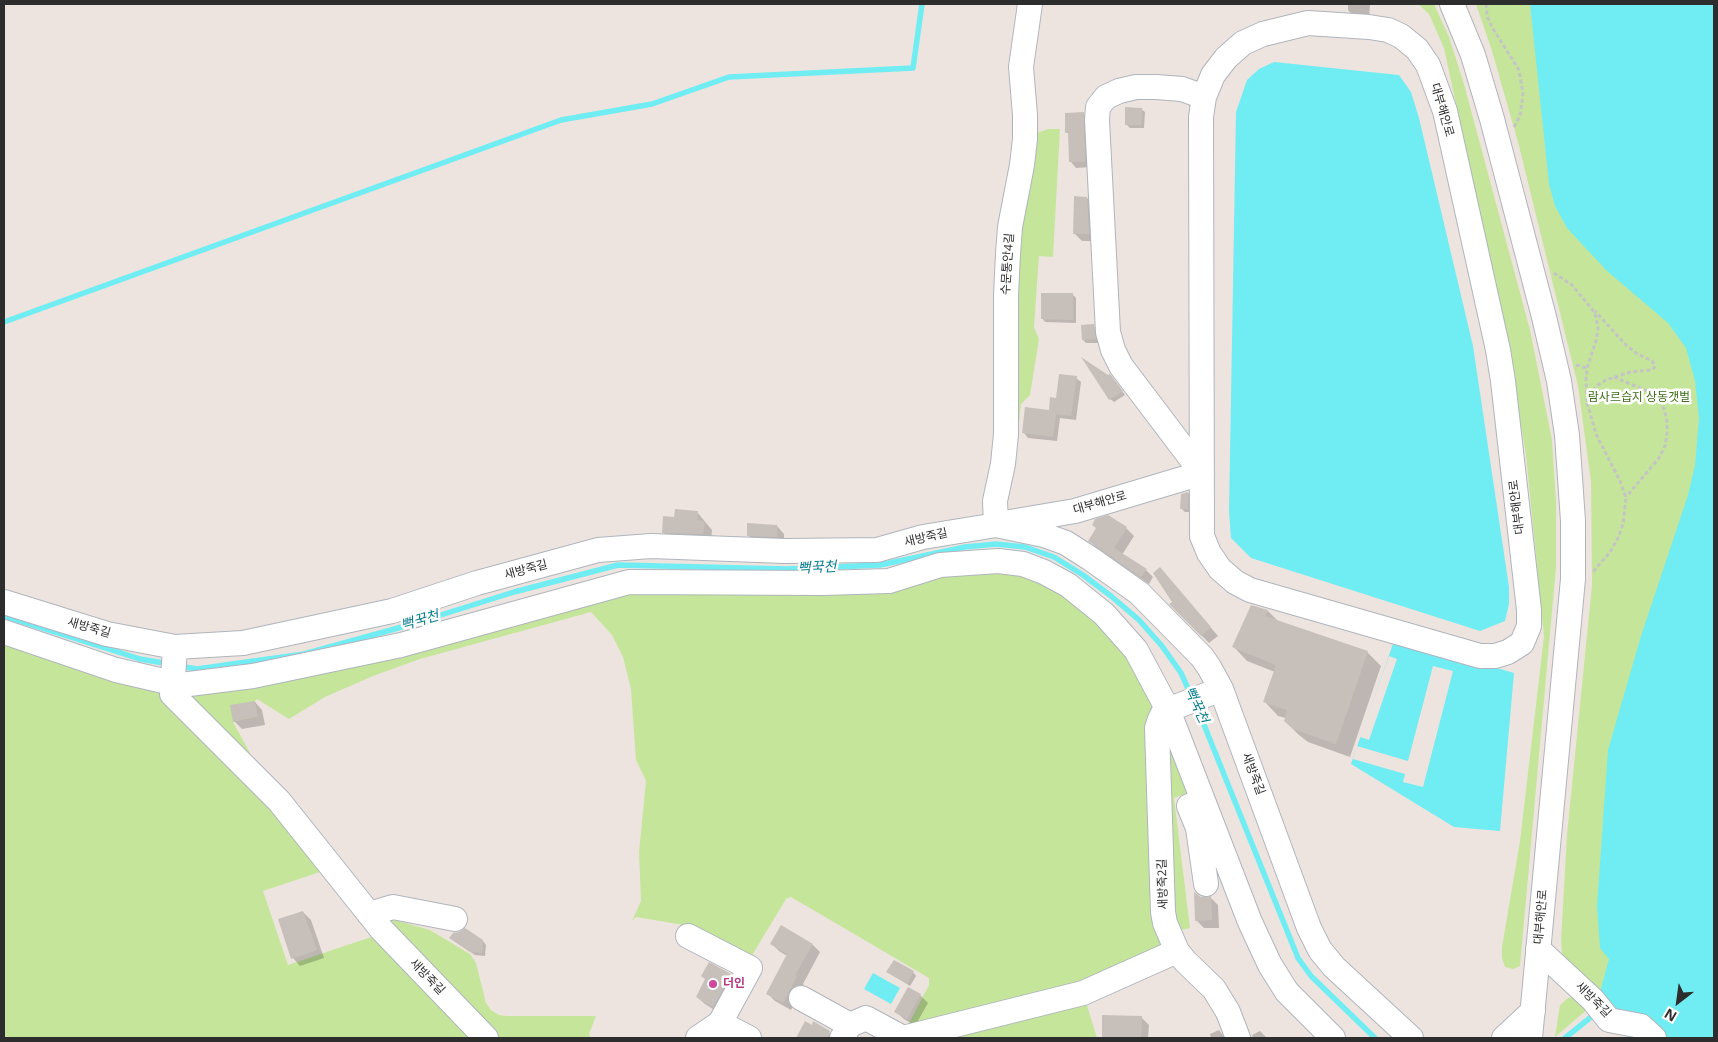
<!DOCTYPE html>
<meta charset="utf-8">
<style>
body{margin:0}
#map{position:relative;width:1718px;height:1042px;overflow:hidden;background:#eee4df;font-family:"Open Sans",sans-serif}
canvas{display:block}
.frame{position:absolute;inset:0;border:5px solid #2d2d2d;pointer-events:none}
.north{position:absolute;left:1653px;top:977px;width:50px;height:50px;-webkit-text-stroke:4px #fff;paint-order:stroke;rotate:210deg;font-size:14px;font-weight:700;line-height:20px;text-align:center;color:#2d2d2d}
.north::after{content:'';display:block;margin:auto;width:18px;height:22px;background:#2d2d2d;clip-path:polygon(50% 0,100% 100%,50% 72%,0 100%)}
</style>
<div id="map">
<canvas width="1718" height="1042"></canvas>
<div class="frame"></div>
<div class="north">N</div>
</div>
<script>
const g = document.querySelector('canvas').getContext('2d');
g.lineJoin = 'round';
function fill(path, color) { g.fillStyle = color; g.fill(path, 'evenodd'); }
const poly = rows => new Path2D(rows.map(r => 'M' + r).join(''));
function strokePath(path, color, width, dash) { g.strokeStyle = color; g.lineWidth = width; g.lineCap = dash ? 'butt' : 'round'; g.setLineDash(dash || []); g.stroke(path); }
function drawText(font, color, halo, rows, align = 'center') {
  g.font = font + ' "Open Sans","Noto Sans KR",sans-serif'; g.lineWidth = 5; g.setLineDash([]); g.textBaseline = 'middle'; g.strokeStyle = halo; g.fillStyle = color; for (const [text, x, y, turn = 0] of rows) {
    g.save(); g.translate(x, y); g.rotate((+turn || 0) * Math.PI / 180); g.textAlign = isNaN(turn) ? turn : align; if (halo) g.strokeText(text, 0, 0); g.fillText(text, 0, 0); g.restore();
  }
}
fill(poly([
 [1418,4,1434,4,1449,37,1464,84,1530,330,1552,440,1556,503,1556,567,1520,966,1513,969,1505,967,1502,958,1502,947,1520,841,1544,636,1526,455,1509,353,1444,48,1429,14],
 [1476,4,1577,4,1703,177,1714,1038,1614,1014,1566,966,1562,954,1561,940,1567,835,1592,585,1591,482,1578,386,1518,142,1492,51],
 [1048,129,1060,129,1053,257,1039,256,1034,327,1039,339,1030,395,1021,404,1014,474,1009,457,1009,312,1030,141,1037,133],
 [1022,567,1101,616,1158,699,1169,943,1085,988,906,1026,909,1023,929,985,929,978,791,897,786,899,751,957,689,926,636,917,632,921,641,901,639,852,646,781,636,760,631,689,623,657,612,635,591,612,420,659,373,676,325,697,289,719,257,699,255,701,258,717,233,722,262,775,182,690,629,586,942,569],
 [4,637,167,686,275,804,326,870,263,891,288,965,377,935,479,1038,4,1038],
 [1163,735,1195,790,1174,798,1190,928,1173,932],
 [391,919,430,930,470,954,476,963,486,1003,491,1010,499,1015,507,1016,596,1016,589,1034,591,1038,490,1038,385,922],
 [1573,997,1589,1008,1555,1037,1560,1005,1568,998],
 [1086,1002,1097,1038,927,1038]
]), '#c5e69a');
fill(poly([
 [1530,4,1714,4,1714,1038,1664,1038,1614,1014,1599,996,1609,959,1600,948,1597,906,1608,750,1641,636,1688,495,1695,465,1699,418,1695,381,1686,348,1668,323,1607,271,1567,228,1555,206,1549,184],
 [1274,62,1399,75,1411,92,1419,118,1473,346,1509,587,1509,604,1505,621,1480,631,1251,558,1231,538,1229,512,1236,112,1247,80,1259,69],
 [1395,638,1514,673,1500,831,1454,827,1351,764],
 [873,973,900,988,891,1004,864,989]
]), '#6fedf3');
fill(poly([
 [1389,656,1397,659,1369,740,1360,737],
 [1433,666,1453,671,1423,787,1403,782,1405,774,1353,759,1357,746,1408,761]
]), '#eee4df');
fill(poly([
 [1348,4,1370,4,1369,19,1355,18,1348,10],
 [1141,109,1145,112,1144,128,1130,128,1126,124],
 [1083,114,1089,119,1091,167,1076,168,1071,162,1070,135,1067,132],
 [1087,198,1094,206,1096,241,1082,241,1074,233],
 [1072,294,1076,298,1076,323,1045,322,1042,318],
 [1093,326,1097,329,1099,343,1086,343,1083,340],
 [1108,376,1113,379,1125,395,1114,402,1110,399],
 [1076,378,1081,382,1076,420,1060,418,1057,441,1028,438,1024,433,1050,411,1057,399],
 [1188,493,1191,496,1191,512,1185,512,1181,508],
 [697,512,712,530,711,541,671,540,663,532],
 [1108,517,1126,528,1134,536,1122,555,1146,570,1153,577,1149,584,1098,549,1090,541],
 [777,526,784,534,784,544,756,543,748,535],
 [1167,577,1218,636,1209,643,1171,604,1173,602],
 [1268,611,1279,622,1367,652,1381,666,1350,757,1308,742,1299,735,1285,721,1286,718,1278,716,1265,702,1275,672,1247,661,1234,647],
 [255,702,262,710,265,725,242,729,234,721],
 [1201,898,1211,898,1218,905,1219,928,1204,928,1196,920],
 [303,912,311,920,324,958,300,966,293,958],
 [450,938,483,941,486,945,485,956,475,955],
 [772,944,813,945,820,952,803,984,804,985,791,1010,775,1001,767,993,787,956,779,951],
 [888,972,913,972,916,976,910,986],
 [730,975,738,983,721,1014,705,1004,697,997],
 [920,995,928,1003,915,1026,904,1019,896,1012],
 [1104,1016,1141,1017,1149,1025,1148,1038,1103,1038],
 [806,1023,827,1031,835,1038,797,1038],
 [1219,1030,1225,1038,1211,1038,1210,1034],
 [1260,1031,1267,1038,1253,1038,1252,1035]
]), '#0003');
strokePath(poly([
 [4,322,561,120,652,104,729,77,913,68,922,4],
 [4,616,140,659,170,664],
 [179,666,197,669,304,654,409,625,514,592,618,565,787,569,880,565,965,547,996,544,1025,547,1054,557,1083,575,1111,596,1139,620,1162,646,1181,673,1191,695],
 [1196,705,1298,958,1311,976,1375,1038],
 [1565,1038,1596,1013]
]), '#6fedf3', 5.5);
fill(poly([
 [1125,107,1142,108,1141,125,1125,125],
 [1084,112,1085,162,1069,162,1068,133,1065,133,1065,113],
 [1074,196,1087,197,1089,234,1073,234],
 [1041,293,1073,293,1073,320,1041,319],
 [1094,324,1096,339,1082,340,1081,325],
 [1081,357,1108,375,1110,374,1123,391,1109,400],
 [1059,374,1077,376,1071,416,1056,414,1053,437,1022,433,1025,407,1049,410,1050,397,1056,398],
 [1188,492,1188,509,1180,509,1181,494],
 [675,509,698,511,697,520,705,521,703,534,662,533,663,516,674,517],
 [1108,515,1127,527,1114,548,1147,569,1141,577,1088,541,1096,528,1092,525,1095,519],
 [747,523,777,525,777,537,747,536],
 [1160,567,1211,627,1201,636,1169,604,1172,602,1153,573],
 [1251,605,1268,610,1265,616,1368,651,1336,744,1293,729,1284,721,1287,710,1263,702,1276,665,1232,647],
 [255,701,258,717,233,722,230,705],
 [1194,892,1201,897,1211,896,1212,920,1195,921],
 [303,911,317,950,291,959,278,919],
 [781,925,813,944,795,975,797,976,783,1003,766,994,787,954,770,944],
 [465,928,483,940,482,953,470,952,449,938,453,933,459,932],
 [894,960,914,971,907,984,886,972],
 [709,962,731,974,713,1007,696,997,705,979,701,976],
 [908,987,921,994,907,1019,894,1012],
 [1102,1015,1142,1016,1141,1038,1102,1038],
 [805,1021,812,1025,813,1021,830,1031,828,1038,796,1038]
]), '#c7c0ba');
const minor = poly([
 [1452,4,1473,55,1492,119,1544,317,1559,381,1567,435,1573,521,1573,579,1530,1038],
 [1308,23,1369,27,1388,30,1401,36,1417,49,1428,65,1445,111,1498,350,1503,381,1529,610,1529,626,1522,643,1508,652,1495,656,1480,656,1250,590,1235,582,1220,569,1209,553,1202,536,1201,117,1204,97,1213,75,1226,58,1243,43,1263,34,1308,23],
 [1010,522,1075,511,1202,473,1121,366,1113,350,1108,332,1097,120,1098,107,1106,97,1119,91,1136,87,1156,87,1182,89,1204,97],
 [996,525,995,501,1003,464,1006,434,1006,295,1008,254,1010,227,1022,165,1025,139,1025,115,1021,67,1030,4],
 [4,602,107,634,175,647,243,643,392,611,477,583,598,550,651,546,784,551,877,550,923,537,996,525,1044,535,1066,543,1091,559,1139,593,1202,657,1209,667,1221,689,1309,928,1320,950,1334,967,1411,1038],
 [4,632,116,670,181,685,253,676,401,645,629,582,823,583,889,581,940,565,998,561,1023,564,1044,572,1068,585,1104,614,1136,650,1168,710,1250,922,1270,965,1287,992,1333,1038],
 [175,647,172,694,279,801,382,930,486,1038],
 [1221,689,1168,710,1163,713,1160,719,1157,728,1163,912,1165,923,1177,951,1185,961,1214,989,1228,1012,1238,1038],
 [1189,806,1198,828,1206,884],
 [369,914,393,907,455,919],
 [688,936,750,968,720,1023],
 [1538,949,1593,1000,1609,1020,1641,1026,1654,1038],
 [801,998,850,1025],
 [698,1038,720,1023,749,1038],
 [842,1038,850,1025,866,1018,903,1038,1083,993,1177,951],
 [1504,1038,1533,1011]
]);
strokePath(minor, '#afb5bd', 26);
strokePath(poly([
 [1486,4,1487,16,1492,27,1519,70,1523,94,1520,116,1514,127],
 [1554,273,1572,285,1592,309,1596,317,1598,329,1596,341,1587,368,1586,379,1587,402,1596,434,1620,481,1626,498,1623,524,1618,538,1610,552,1593,572],
 [1576,365,1587,368],
 [1614,377,1654,394,1659,400,1664,409,1667,421,1667,433,1665,446,1659,458,1626,497],
 [1587,402,1592,392,1598,385,1606,380,1630,372,1651,370,1654,368,1655,365,1652,361,1636,353,1626,345,1595,311]
]), '#c4c4c4', 3, [4, 2.5]);
strokePath(minor, '#fff', 24);
for (const [x, y, r, color] of [
 [713,984,5,"#d1479c"]
]) { const dot = new Path2D(); dot.arc(x, y, r, 0, 2 * Math.PI); g.fillStyle = color; g.fill(dot); strokePath(dot, '#fff', 2); }
drawText('12px', '#2d2d2d', '#fff', [
 ["대부해안로",1442,110,74],
 ["수문통안4길",1008,264,-86],
 ["대부해안로",1100,503,-16],
 ["대부해안로",1517,507,-97],
 ["새방죽길",926,538,-13],
 ["새방죽길",526,570,-15],
 ["새방죽길",89,628,16],
 ["새방죽길",1253,774,69],
 ["새방죽2길",1163,884,-92],
 ["대부해안로",1541,917,-85],
 ["새방죽길",427,977,46],
 ["새방죽길",1593,1000,45]
]);
drawText('12px', '#3d6e18', '#fff', [
 ["람사르습지 상동갯벌",1639,398]
]);
drawText('bold 12px', '#b23c85', '#fff', [
 ["더인",723,984]
], 'left');
drawText('italic 14px', '#0a7e8f', '#fff', [
 ["뻑꾹천",817,568,-3],
 ["뻑꾹천",420,621,-16],
 ["뻑꾹천",1196,705,65]
]);
</script>
